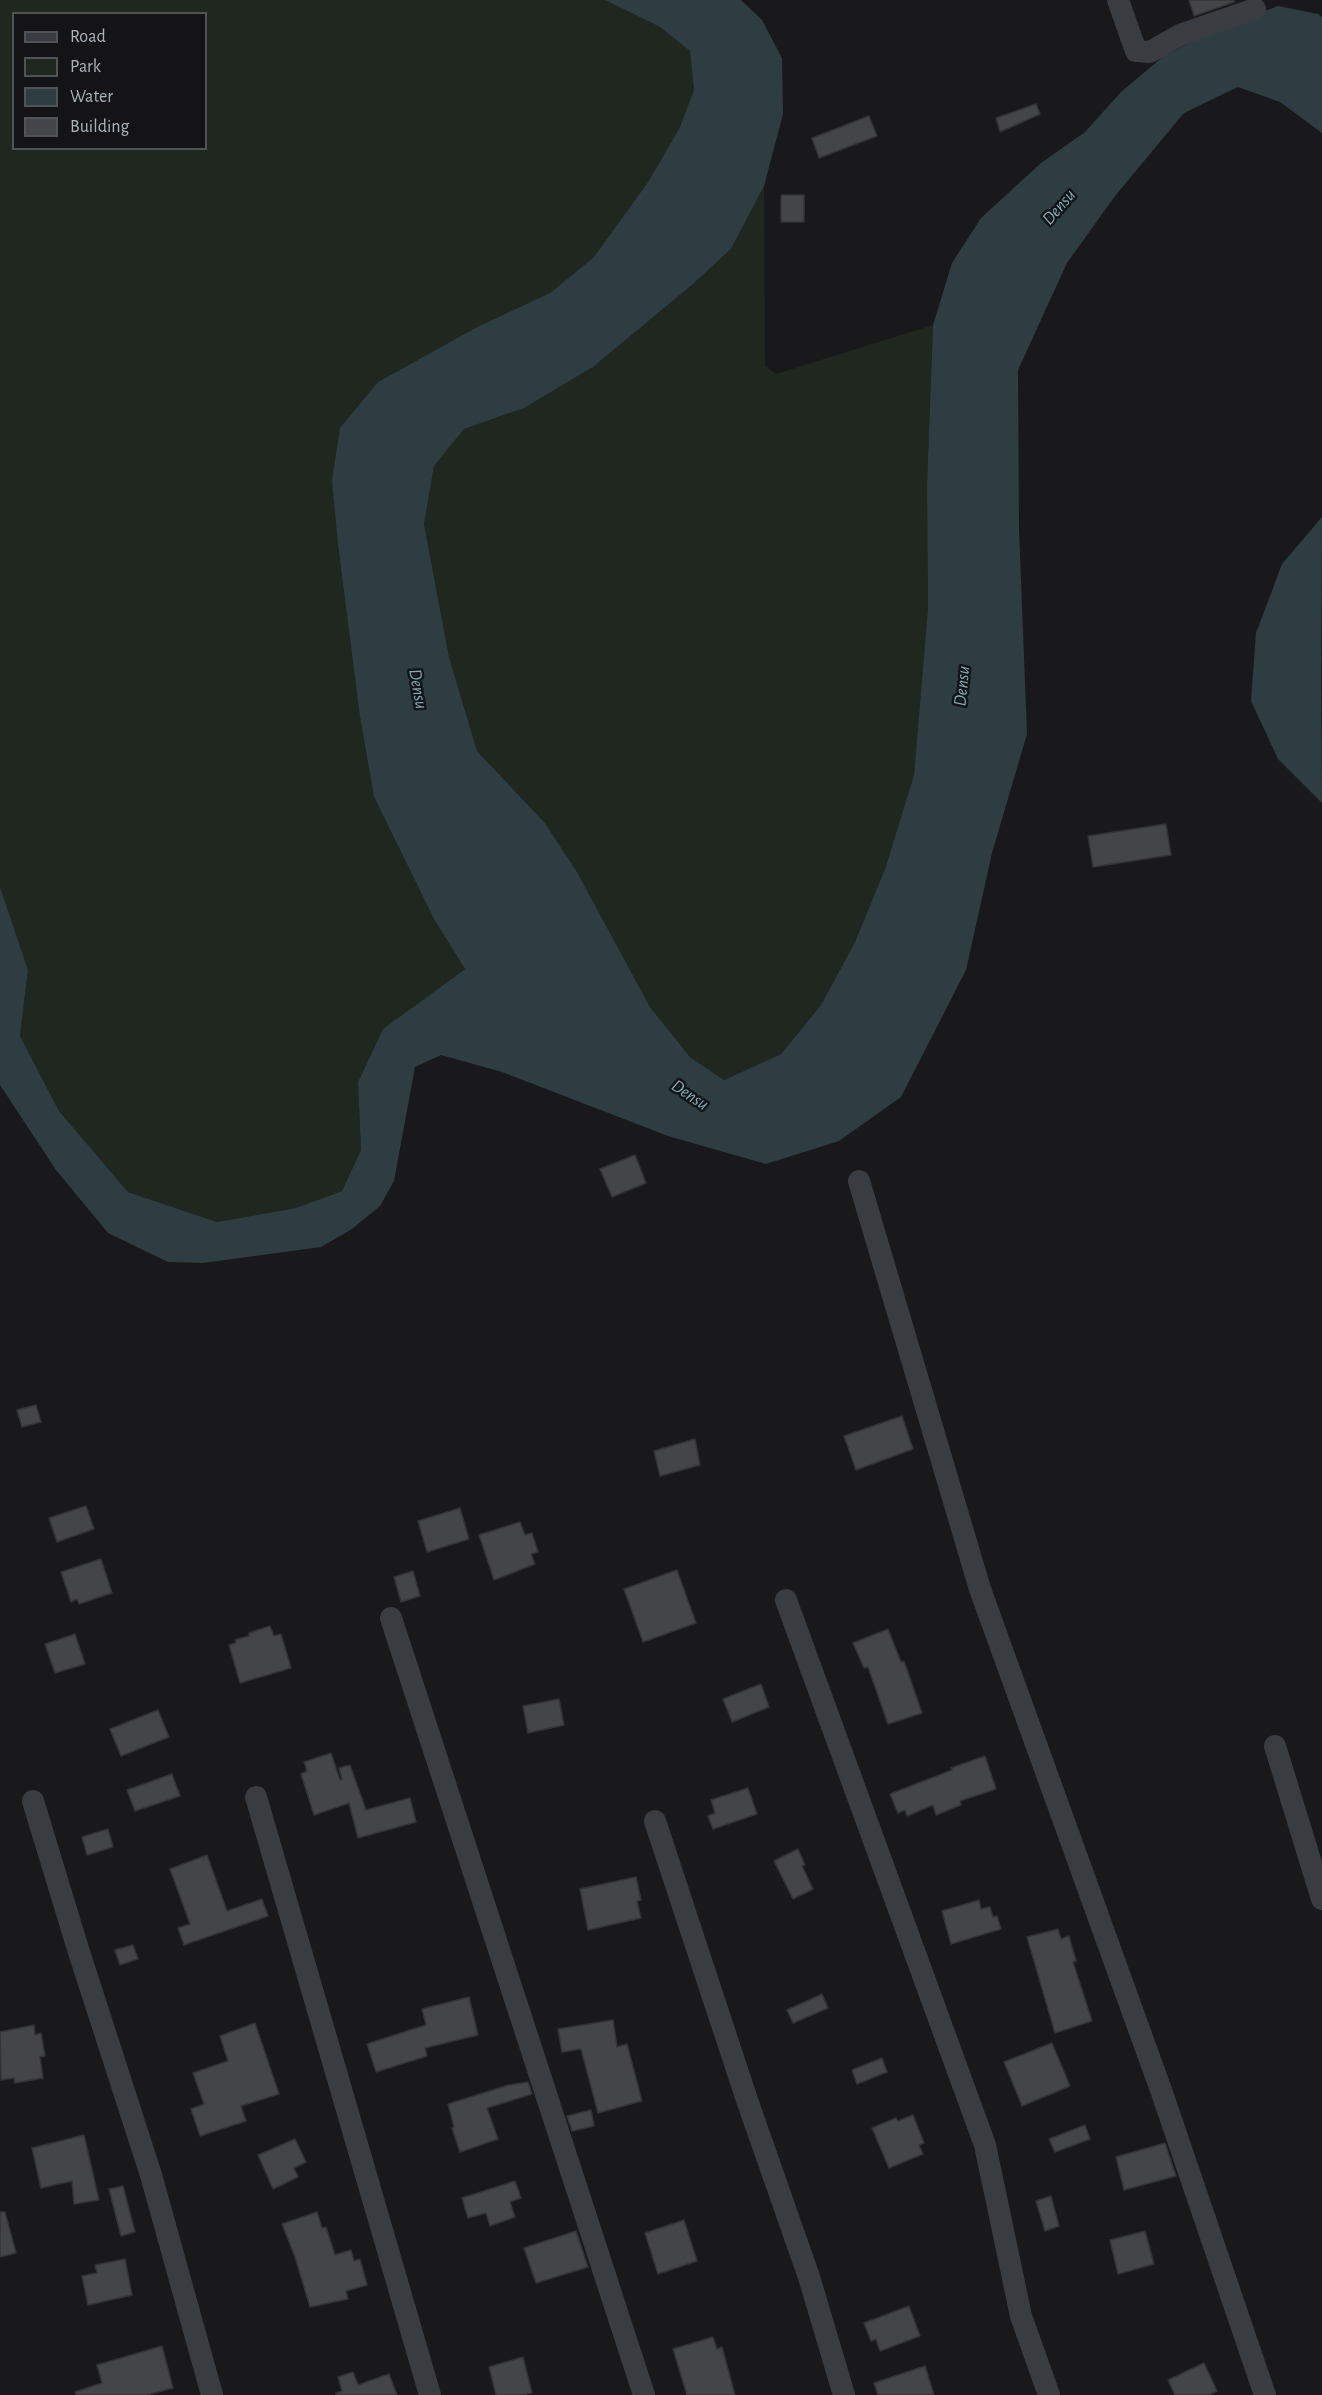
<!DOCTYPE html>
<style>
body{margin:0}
#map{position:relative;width:1322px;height:2395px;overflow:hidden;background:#19191b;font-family:"Alegreya Sans",sans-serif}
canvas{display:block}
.legend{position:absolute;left:12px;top:12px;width:195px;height:138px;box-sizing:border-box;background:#141416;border:2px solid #505458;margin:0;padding:8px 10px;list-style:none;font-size:18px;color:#aab4bc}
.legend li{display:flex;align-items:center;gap:12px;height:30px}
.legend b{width:30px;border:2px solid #505458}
</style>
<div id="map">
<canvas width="1322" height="2395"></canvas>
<ul class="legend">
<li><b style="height:8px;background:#393c41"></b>Road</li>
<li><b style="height:16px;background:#1f271e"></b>Park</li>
<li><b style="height:16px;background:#2d3d41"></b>Water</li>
<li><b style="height:16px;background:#434548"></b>Building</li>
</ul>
</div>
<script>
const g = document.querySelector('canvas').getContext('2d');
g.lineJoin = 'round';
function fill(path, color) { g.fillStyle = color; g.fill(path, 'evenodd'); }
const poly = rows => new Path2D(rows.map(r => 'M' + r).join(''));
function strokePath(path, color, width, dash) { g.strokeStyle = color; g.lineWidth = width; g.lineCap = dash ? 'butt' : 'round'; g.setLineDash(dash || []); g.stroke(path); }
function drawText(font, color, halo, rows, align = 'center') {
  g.font = font + ' "Alegreya Sans",sans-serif'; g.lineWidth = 5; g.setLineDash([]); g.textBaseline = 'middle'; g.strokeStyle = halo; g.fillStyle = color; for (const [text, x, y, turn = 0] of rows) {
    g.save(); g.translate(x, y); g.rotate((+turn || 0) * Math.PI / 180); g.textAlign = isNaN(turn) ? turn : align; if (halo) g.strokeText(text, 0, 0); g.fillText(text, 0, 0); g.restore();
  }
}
fill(poly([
 [0,0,605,0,660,27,690,51,694,90,679,129,648,182,594,257,550,293,477,327,378,382,338,545,360,717,374,797,434,919,465,969,383,1029,358,1082,361,1150,342,1191,296,1208,217,1222,128,1192,59,1111,20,1036,28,970,0,887],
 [14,14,206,14,206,148,14,148],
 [764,186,765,366,776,374,933,325,927,484,928,608,914,775,885,869,855,942,821,1005,781,1054,724,1080,690,1057,650,1007,577,872,545,823,477,751,449,657,424,524,434,466,464,429,524,408,593,367,693,284,731,249]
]), '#1f271e');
fill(poly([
 [605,0,741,0,762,20,782,58,783,114,764,186,731,249,693,284,593,367,524,408,464,429,434,466,424,524,449,657,477,751,545,823,577,872,650,1007,690,1057,724,1080,781,1054,821,1005,855,942,885,869,914,775,928,608,927,484,933,325,952,263,981,218,1041,163,1085,132,1122,91,1164,56,1215,30,1278,6,1318,14,1322,17,1322,133,1280,102,1238,87,1184,113,1115,196,1067,263,1018,370,1019,529,1027,734,992,853,966,970,901,1097,839,1141,766,1164,668,1136,502,1072,441,1055,415,1067,394,1181,380,1206,352,1229,321,1247,203,1263,168,1262,108,1233,56,1170,0,1085,0,887,28,970,20,1036,59,1111,128,1192,217,1222,296,1208,342,1191,361,1150,358,1082,383,1029,465,969,434,919,374,797,360,717,338,545,332,480,340,428,378,382,477,327,550,293,594,257,648,182,679,129,694,90,690,51,660,27],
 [1322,517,1321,690,1322,803,1278,759,1251,701,1256,633,1282,564]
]), '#2d3d41');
const building = poly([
 [1189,0,1234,0,1234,2,1194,16,1189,0],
 [1036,104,1040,114,1000,132,996,118,1036,104],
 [869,116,877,136,819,158,812,138,869,116],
 [781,195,804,195,804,222,781,222,781,195],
 [1166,824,1171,855,1093,867,1088,836,1166,824],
 [635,1155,646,1183,612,1197,600,1169,635,1155],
 [36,1405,41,1422,22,1427,17,1410,36,1405],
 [902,1416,913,1449,856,1470,844,1436,902,1416],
 [695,1439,700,1465,660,1476,654,1451,695,1439],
 [86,1506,94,1529,57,1542,49,1518,86,1506],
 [460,1508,469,1539,427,1552,418,1521,460,1508],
 [520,1522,525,1535,532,1533,538,1552,531,1554,535,1564,494,1580,479,1535,520,1522],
 [101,1559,112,1593,79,1604,77,1599,71,1602,61,1572,101,1559],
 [677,1570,696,1623,643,1642,624,1589,677,1570],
 [413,1571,420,1596,401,1602,394,1577,413,1571],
 [270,1626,274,1636,281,1634,291,1668,240,1683,229,1645,236,1643,235,1640,249,1636,249,1633,270,1626],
 [888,1629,901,1662,904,1661,922,1713,888,1724,868,1667,864,1668,853,1643,888,1629],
 [75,1634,85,1664,55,1673,45,1644,75,1634],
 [761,1684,769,1707,732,1722,723,1699,761,1684],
 [559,1699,564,1725,528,1733,523,1706,559,1699],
 [158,1710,169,1737,121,1756,110,1729,158,1710],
 [331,1753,340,1780,342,1779,339,1768,350,1765,366,1810,410,1798,416,1822,358,1838,349,1803,314,1815,301,1774,307,1771,304,1762,331,1753],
 [985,1756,996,1789,960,1801,961,1805,936,1815,933,1805,907,1816,905,1810,898,1813,890,1794,952,1770,951,1768,985,1756],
 [172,1774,180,1796,135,1811,127,1790,172,1774],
 [748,1788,757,1814,713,1829,708,1816,715,1813,711,1800,748,1788],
 [108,1829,113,1847,87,1855,82,1837,108,1829],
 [798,1849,805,1865,802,1866,813,1889,793,1899,774,1861,798,1849],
 [207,1855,227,1911,262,1899,268,1916,184,1945,178,1928,190,1924,170,1869,207,1855],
 [636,1877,641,1900,637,1901,641,1918,588,1930,580,1889,636,1877],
 [979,1900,981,1909,990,1907,993,1917,997,1916,1001,1929,951,1944,942,1911,979,1900],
 [1058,1929,1061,1939,1069,1936,1076,1961,1073,1962,1092,2021,1055,2033,1027,1937,1058,1929],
 [133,1945,138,1959,120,1965,115,1950,133,1945],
 [822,1994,828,2008,793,2023,787,2010,822,1994],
 [469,1997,478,2035,425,2048,427,2056,376,2072,367,2044,426,2025,422,2009,469,1997],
 [613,2020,617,2047,627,2044,642,2101,598,2113,581,2049,562,2052,558,2029,613,2020],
 [255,2023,279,2094,241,2106,246,2121,200,2136,191,2109,204,2104,193,2073,228,2061,220,2036,255,2023],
 [34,2025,35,2035,41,2033,45,2056,40,2057,43,2078,15,2083,14,2078,1,2080,0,2032,34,2025],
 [1052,2043,1070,2086,1022,2106,1004,2062,1052,2043],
 [882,2058,887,2072,857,2084,852,2070,882,2058],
 [528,2082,532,2094,487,2108,498,2139,460,2152,452,2128,454,2127,448,2104,509,2085,528,2082],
 [591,2110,594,2126,572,2131,567,2116,591,2110],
 [913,2115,924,2143,919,2145,923,2154,889,2168,872,2128,896,2118,898,2121,913,2115],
 [1085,2125,1090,2139,1055,2152,1049,2139,1085,2125],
 [84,2135,99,2200,74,2204,72,2181,41,2188,32,2148,84,2135],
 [295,2139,306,2162,294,2168,298,2177,273,2189,258,2155,295,2139],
 [1165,2143,1176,2176,1124,2190,1116,2157,1165,2143],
 [515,2181,521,2198,510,2202,515,2217,490,2226,486,2213,468,2218,462,2198,515,2181],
 [123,2186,135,2232,121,2236,109,2189,123,2186],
 [1051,2196,1059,2226,1045,2231,1036,2201,1051,2196],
 [0,2212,5,2212,16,2253,0,2257,0,2212],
 [317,2212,322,2228,326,2227,335,2255,351,2250,354,2261,360,2259,367,2285,346,2291,348,2299,310,2307,295,2257,282,2224,317,2212],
 [684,2220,697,2261,658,2274,645,2233,684,2220],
 [576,2231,588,2267,536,2283,524,2248,576,2231],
 [1145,2231,1154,2264,1118,2274,1110,2240,1145,2231],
 [125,2259,132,2295,88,2305,82,2276,97,2273,95,2265,125,2259],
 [909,2306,920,2336,880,2351,876,2339,871,2341,864,2323,909,2306],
 [713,2337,717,2349,722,2347,735,2395,687,2395,673,2349,713,2337],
 [162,2346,173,2388,147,2395,76,2395,75,2392,102,2383,97,2365,162,2346],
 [523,2357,532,2393,523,2395,496,2395,489,2367,523,2357],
 [1204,2363,1217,2391,1209,2395,1175,2395,1168,2380,1204,2363],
 [925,2366,934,2395,878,2395,874,2383,925,2366],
 [353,2372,358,2385,389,2374,397,2395,336,2395,336,2393,342,2391,338,2377,353,2372]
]);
fill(building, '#434548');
strokePath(building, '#333438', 1.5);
strokePath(poly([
 [1118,0,1136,51,1150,52,1180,35,1255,9],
 [859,1181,980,1589,1161,2090,1265,2395],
 [786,1600,985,2145,1021,2316,1049,2395],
 [391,1618,644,2395],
 [1275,1746,1322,1899],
 [256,1797,430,2395],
 [33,1801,78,1949,151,2175,212,2395],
 [655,1821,747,2100,809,2277,844,2395]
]), '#393c41', 22);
drawText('italic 18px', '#7eadba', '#141416', [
 ["Densu",1059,207,-49],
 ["Densu",962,686,-84],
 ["Densu",418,689,80],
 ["Densu",690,1095,34]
]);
</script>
